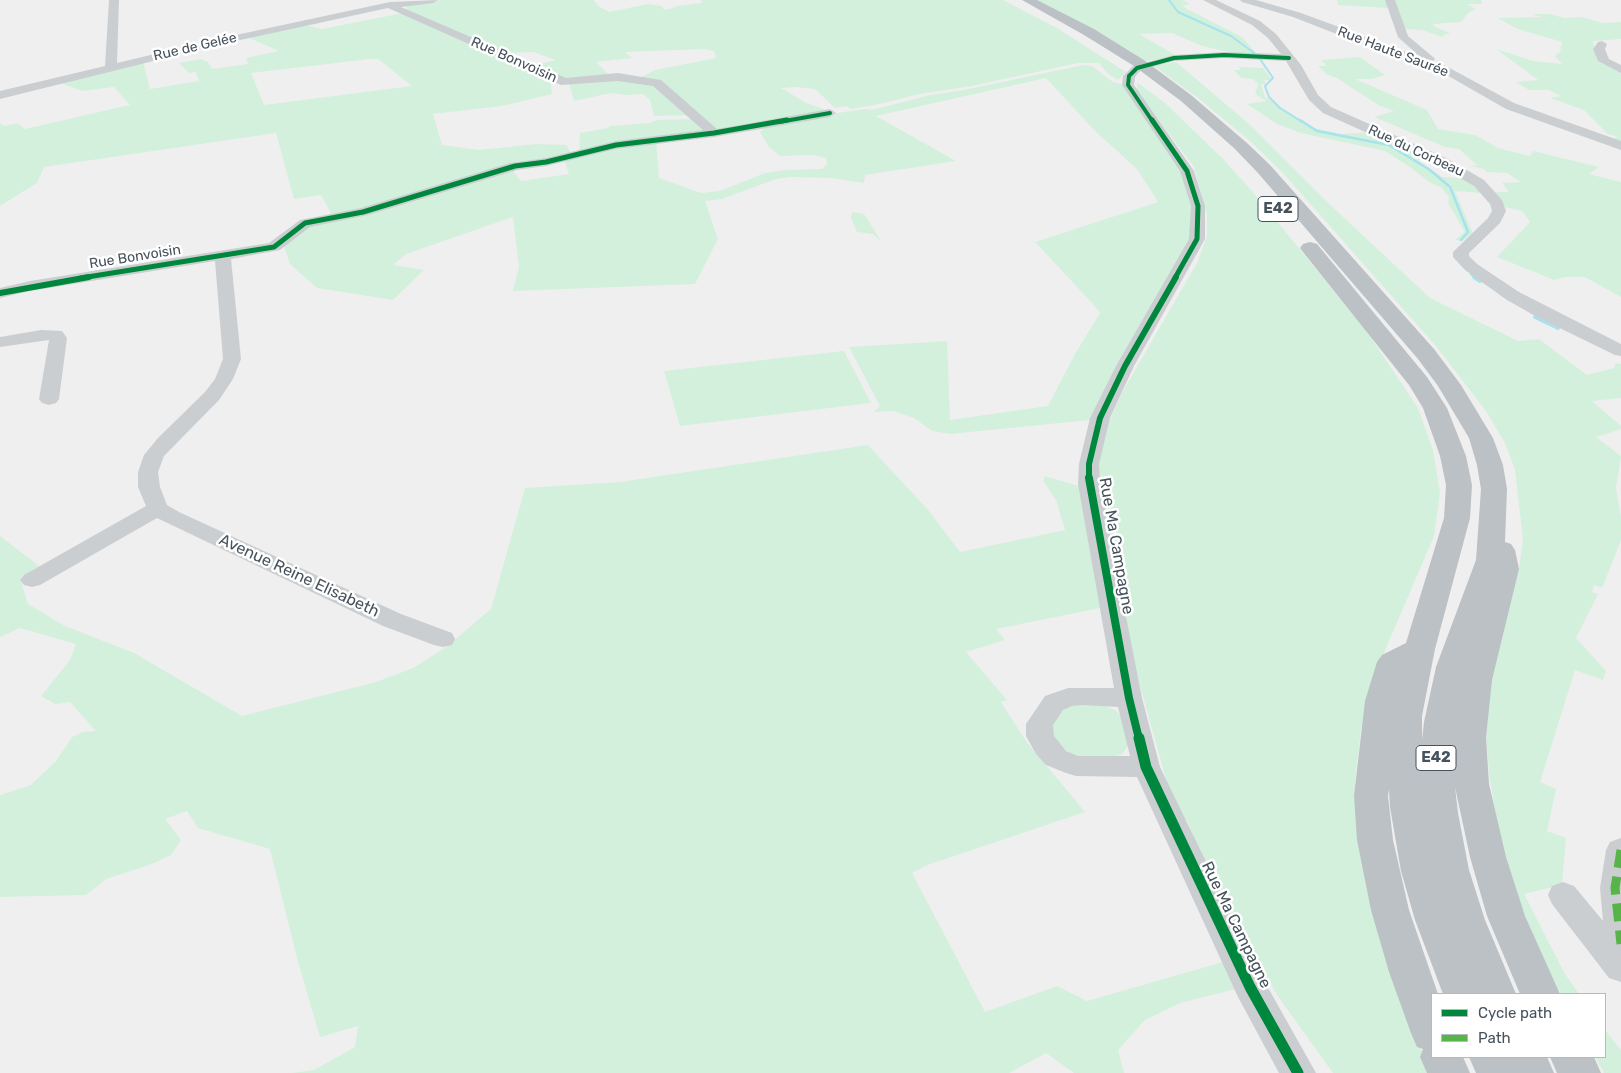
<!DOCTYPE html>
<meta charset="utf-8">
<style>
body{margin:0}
#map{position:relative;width:1621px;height:1073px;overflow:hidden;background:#f0efef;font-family:Rubik,sans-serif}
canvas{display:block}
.legend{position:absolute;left:1431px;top:993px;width:175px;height:65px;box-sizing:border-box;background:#fff;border:1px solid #b5babe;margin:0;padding:6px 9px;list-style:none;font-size:15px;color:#46525c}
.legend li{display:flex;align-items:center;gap:10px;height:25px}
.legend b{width:25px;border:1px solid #b5babe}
</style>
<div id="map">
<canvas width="1621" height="1073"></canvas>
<ul class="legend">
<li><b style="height:6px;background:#00873e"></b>Cycle path</li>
<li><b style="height:6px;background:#57b448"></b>Path</li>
</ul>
</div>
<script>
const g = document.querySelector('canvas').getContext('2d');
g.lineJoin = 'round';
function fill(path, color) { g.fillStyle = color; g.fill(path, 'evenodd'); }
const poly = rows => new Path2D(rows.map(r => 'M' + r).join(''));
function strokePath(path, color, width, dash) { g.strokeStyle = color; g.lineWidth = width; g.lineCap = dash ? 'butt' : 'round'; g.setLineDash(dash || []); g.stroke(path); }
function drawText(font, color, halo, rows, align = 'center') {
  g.font = font + ' Rubik,sans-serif'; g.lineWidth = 5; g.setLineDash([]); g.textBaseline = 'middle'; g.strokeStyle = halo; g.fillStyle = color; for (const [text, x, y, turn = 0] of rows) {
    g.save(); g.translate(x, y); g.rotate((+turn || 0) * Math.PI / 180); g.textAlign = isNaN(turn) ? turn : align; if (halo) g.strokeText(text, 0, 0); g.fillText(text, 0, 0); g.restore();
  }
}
fill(poly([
 [440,0,594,0,598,6,609,12,648,4,662,6,664,10,670,9,677,6,702,3,701,0,1003,0,1057,28,1126,72,1118,80,1108,74,1099,63,1078,63,972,86,920,94,880,104,850,109,847,106,835,108,815,89,795,87,781,88,806,103,824,109,823,113,715,132,658,82,638,79,655,70,716,58,714,51,705,49,625,52,632,58,596,62,611,77,571,81,532,66,556,60,533,52,502,53,407,10,406,6],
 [1036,0,1183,0,1190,4,1182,6,1191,11,1242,37,1258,55,1242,55,1202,46,1172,33,1139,34,1177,56,1146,61,1094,29],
 [1337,0,1387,0,1387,8,1338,5],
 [1393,0,1484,0,1481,0,1482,4,1467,4,1476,9,1468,13,1461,22,1434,24,1433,26,1450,33,1442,36,1444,38,1423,30,1403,29],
 [403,13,562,82,551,84,552,94,502,106,433,114,442,145,479,150,536,144,566,145,571,153,324,218,331,213,321,195,294,199,276,133,44,167,37,183,0,206,0,123,4,126,18,123,25,129,130,105,114,87,82,91,58,82,143,61,150,89,199,81,196,72,189,73,179,63,201,59,208,62,212,69,248,64,246,58,279,51,247,37,304,25,322,29],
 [370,59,378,59,412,86,264,105,251,73],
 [1538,14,1550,14,1564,18,1582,17,1603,23,1621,22,1621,39,1593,41,1595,54,1599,61,1621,71,1621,144,1609,140,1618,137,1608,134,1584,110,1550,98,1561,96,1549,90,1529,90,1516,82,1538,80,1496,49,1533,61,1562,64,1555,56,1560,52,1562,42,1518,29,1497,18,1544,17,1532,15],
 [1360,57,1385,75,1372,79,1355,79,1427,110,1438,129,1475,135,1498,148,1530,156,1533,151,1599,167,1589,174,1621,182,1621,297,1585,277,1566,277,1554,280,1497,257,1530,222,1522,211,1505,207,1494,192,1509,192,1502,183,1521,182,1507,173,1487,172,1484,169,1470,166,1477,165,1459,149,1445,147,1374,117,1394,111,1380,106,1337,78,1328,75,1318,66,1327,66,1321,60],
 [1176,62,1248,123,1325,200,1430,298,1518,341,1539,339,1587,375,1614,368,1615,363,1621,364,1621,398,1592,401,1621,426,1621,429,1596,437,1621,456,1616,487,1621,517,1621,540,1602,588,1594,585,1592,592,1598,594,1576,638,1606,671,1603,680,1575,670,1540,782,1556,789,1547,831,1566,838,1562,885,1524,894,1565,974,1579,994,1561,994,1550,973,1515,893,1501,846,1490,780,1484,715,1502,620,1519,569,1523,539,1515,470,1505,443,1486,411,1435,345,1283,173,1251,142,1198,98,1154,66],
 [1083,65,1092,66,1113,82,1124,85,1180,163,1197,209,1191,241,1090,420,950,434,932,431,914,418,893,411,874,412,880,406,849,347,947,341,950,420,1048,406,1075,354,1100,313,1093,304,1035,242,1158,202,1137,169,1095,131,1046,78,876,116,956,161,865,175,864,183,831,178,790,177,776,179,722,199,705,201,718,239,695,284,513,291,519,267,513,217,406,254,393,265,424,270,393,300,317,288,290,264,285,249,285,245,308,226,511,168,521,181,569,174,564,159,597,151,656,141,659,178,701,193,720,191,765,173,786,170,822,169,827,164,826,158,814,155,780,156,769,147,760,132,770,123,865,109,872,110,930,95,964,90],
 [1239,67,1263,68,1272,80,1264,80,1266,84,1261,84,1265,97,1314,128,1341,134,1369,132,1427,158,1418,160,1442,177,1465,178,1481,193,1455,191,1473,234,1462,241,1455,240,1465,232,1448,203,1449,197,1442,188,1429,182,1410,167,1385,151,1301,133,1277,124,1247,104,1267,101,1255,94,1258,84,1253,79,1241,78,1234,70,1240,70],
 [603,79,656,84,690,115,654,116,650,100,643,94,626,95,611,93,574,101,569,83],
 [1137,82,1165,103,1223,159,1252,191,1365,329,1418,408,1433,450,1440,493,1434,536,1374,676,1361,729,1355,781,1359,843,1397,991,1431,1073,1333,1073,1279,998,1233,923,1202,858,1187,820,1178,822,1125,632,1098,493,1098,457,1105,431,1123,391,1197,263,1207,236,1207,214,1194,167,1137,91],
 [693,119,711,132,579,152,580,133,608,128,610,126,649,123,657,120],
 [852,212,864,214,881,241,873,234,857,232,851,218],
 [844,351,871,403,680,426,664,371],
 [868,445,929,511,960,552,1065,530,1056,500,1044,482,1044,476,1079,486,1100,608,996,629,1005,640,966,652,1007,700,1001,702,1026,741,1085,812,930,864,912,873,985,1012,1057,986,1087,1001,1223,962,1240,988,1180,1003,1145,1020,1118,1050,1124,1073,1074,1073,1046,1053,1009,1073,292,1073,314,1070,355,1047,358,1026,320,1037,298,962,270,849,198,828,187,811,165,819,181,840,171,855,152,864,106,879,86,895,0,897,0,795,31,785,56,761,72,737,83,732,96,731,70,702,55,704,41,696,70,660,76,644,20,628,0,637,0,536,39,566,20,578,28,604,65,626,134,653,242,716,376,682,413,668,445,648,491,609,525,488,620,482],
 [1069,703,1099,703,1115,710,1129,724,1132,740,1122,754,1102,760,1079,758,1059,746,1049,729,1054,712],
 [1605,1030,1621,1050,1621,1073,1604,1073,1595,1057,1605,1057]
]), '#d3f0dc');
strokePath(poly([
 [1169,0,1178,12,1231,36,1254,53],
 [1260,59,1273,78,1265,86,1269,97,1280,108,1302,122]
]), '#a6e3ee', 2);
strokePath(poly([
 [1300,120,1317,131,1389,145,1430,170,1450,187,1468,232,1461,240],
 [1471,274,1476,278]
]), '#a6e3ee', 2.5);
strokePath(poly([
 [1474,277,1480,281],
 [1535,317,1558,328]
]), '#a6e3ee', 4);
fill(poly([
 [109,0,119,0,117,63,222,38,390,2,438,0,433,3,401,7,566,78,618,73,661,80,717,129,830,109,836,113,830,117,714,137,616,149,546,166,517,170,368,215,310,227,280,250,231,259,241,359,233,379,219,400,164,456,158,472,160,487,167,505,179,512,401,614,452,633,455,639,452,645,443,647,434,645,383,626,157,518,40,585,32,587,24,585,20,580,24,575,146,506,138,487,138,472,144,455,158,438,205,392,215,379,223,359,215,261,30,291,0,298,0,288,30,281,269,243,300,220,361,208,510,163,546,158,616,141,703,130,653,86,618,81,561,85,388,8,222,44,0,99,0,91,105,66,109,0],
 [1203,0,1216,0,1260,21,1276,34,1301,65,1318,95,1331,107,1446,158,1484,180,1502,200,1506,211,1500,223,1469,253,1469,256,1477,264,1519,292,1621,344,1621,356,1615,355,1537,317,1507,300,1465,270,1453,257,1453,252,1488,218,1492,211,1490,204,1474,186,1436,164,1323,113,1309,100,1286,61,1224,58,1174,61,1141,70,1135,77,1134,85,1194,171,1205,206,1205,239,1134,366,1110,418,1099,464,1100,484,1142,698,1160,767,1262,977,1316,1073,1279,1073,1238,997,1137,777,1076,776,1066,773,1046,765,1036,754,1026,736,1026,724,1045,696,1068,688,1114,688,1078,484,1079,464,1090,418,1116,366,1189,239,1191,206,1180,171,1122,85,1123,76,1133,66,1174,55,1224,52,1281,54,1268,38,1252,25,1203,0],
 [1082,705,1118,707,1130,756,1078,756,1066,751,1054,736,1053,725,1063,710,1072,706,1082,705],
 [1240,0,1256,0,1301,13,1420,57,1398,37,1385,0,1395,0,1408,36,1433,57,1435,59,1433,61,1446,66,1514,103,1621,141,1621,150,1506,109,1438,70,1385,53,1293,17,1242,2,1240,0],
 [1602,41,1607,44,1605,49,1609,59,1621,65,1621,73,1598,61,1593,49,1598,42,1602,41],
 [41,330,62,331,67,338,59,399,56,403,49,405,42,403,39,399,49,340,0,347,0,337,41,330],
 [1621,838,1621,982,1609,978,1552,904,1548,895,1552,886,1563,882,1574,886,1603,921,1600,888,1606,850,1610,842,1621,838]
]), '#cbced0');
fill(poly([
 [1022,0,1037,0,1094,29,1144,60,1191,95,1247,143,1270,165,1434,349,1461,385,1493,438,1503,465,1507,489,1505,542,1511,544,1515,550,1519,569,1492,680,1486,737,1489,784,1506,857,1525,916,1560,994,1520,994,1487,916,1470,857,1455,787,1458,813,1469,870,1485,920,1516,994,1443,994,1415,920,1401,871,1390,807,1389,789,1388,796,1393,840,1409,910,1438,994,1432,994,1432,1057,1463,1057,1470,1073,1427,1073,1420,1057,1423,1049,1417,1047,1411,1033,1389,972,1371,910,1357,840,1354,796,1365,701,1377,662,1382,655,1406,643,1444,518,1446,485,1440,456,1423,408,1409,385,1303,252,1300,248,1303,244,1310,242,1317,244,1427,377,1447,408,1466,456,1472,485,1470,518,1435,649,1422,716,1422,740,1424,722,1436,667,1476,560,1481,489,1477,465,1469,438,1438,386,1418,359,1258,173,1235,149,1181,101,1134,66,1084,35,1022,0],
 [1469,1057,1547,1057,1554,1073,1476,1073,1469,1057],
 [1550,1057,1594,1057,1601,1073,1557,1073,1550,1057]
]), '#bbc1c5');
strokePath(poly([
 [1621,850,1615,888,1621,944]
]), '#57b448', 9, [18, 9]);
strokePath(poly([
 [779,122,830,113],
 [1153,122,1128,85,1129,76,1137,68,1174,58,1224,55,1289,58]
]), '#00873e', 4);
strokePath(poly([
 [1152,120,1187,171,1198,206,1197,239,1175,278],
 [81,278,274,247,305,223,363,212,515,166,546,162,616,145,714,133,787,120]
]), '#00873e', 5);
strokePath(poly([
 [0,293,89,277],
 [1089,479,1089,464,1100,418,1125,366,1176,277]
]), '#00873e', 6);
strokePath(poly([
 [1089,478,1129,698,1139,739]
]), '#00873e', 8);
strokePath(poly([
 [1139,738,1146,767,1250,987,1298,1073]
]), '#00873e', 11);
drawText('14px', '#46525c', '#fff', [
 ["Rue de Gelée",195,47,-13],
 ["Rue Haute Saurée",1393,52,21],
 ["Rue Bonvoisin",514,60,24],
 ["Rue du Corbeau",1416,151,25],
 ["Rue Bonvoisin",135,257,-9]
]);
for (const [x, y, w] of [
 [1278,209,40],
 [1436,758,40]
]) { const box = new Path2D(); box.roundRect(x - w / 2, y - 12.5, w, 25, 4); g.fillStyle = '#fff'; g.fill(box); strokePath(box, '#46525c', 1); }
drawText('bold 15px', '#46525c', null, [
 ["E42",1278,209],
 ["E42",1436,758]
]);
drawText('16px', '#46525c', '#fff', [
 ["Rue Ma Campagne",1116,546,80],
 ["Avenue Reine Elisabeth",299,576,25],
 ["Rue Ma Campagne",1236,925,64]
]);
</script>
